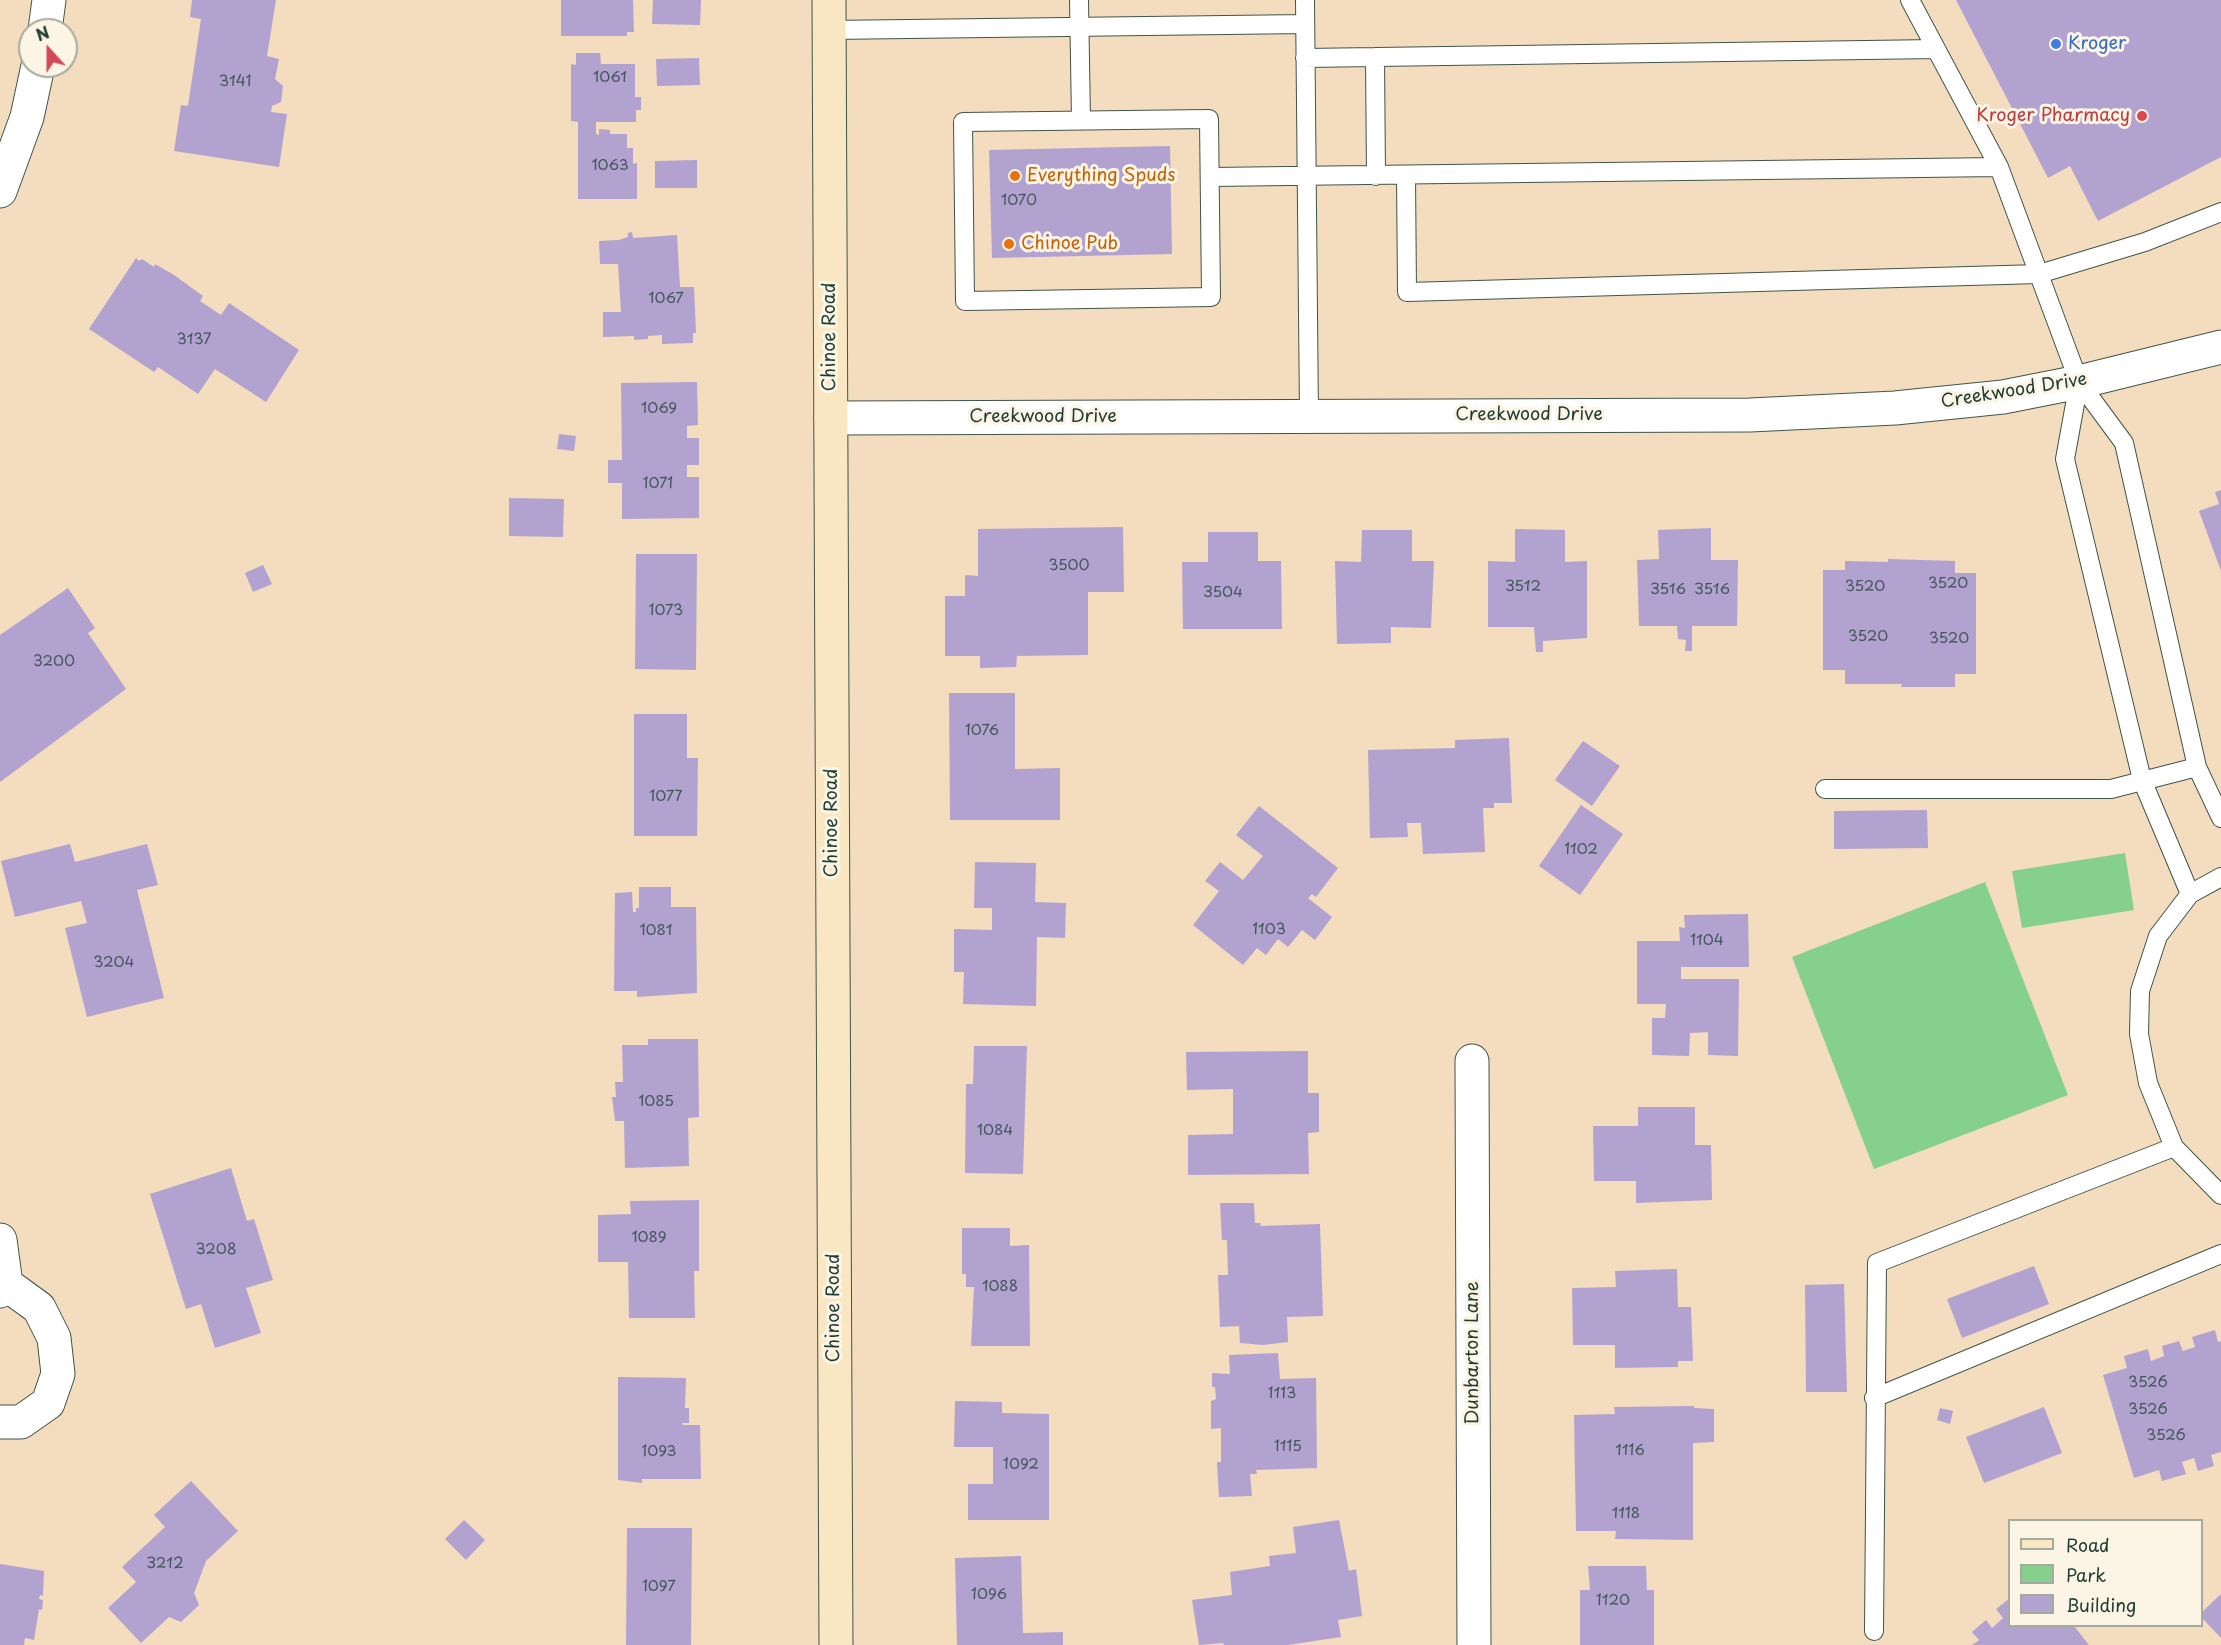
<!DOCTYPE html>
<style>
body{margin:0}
#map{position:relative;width:2221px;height:1645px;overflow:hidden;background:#f4dcbe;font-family:"Playpen Sans",sans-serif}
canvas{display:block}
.legend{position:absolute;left:2008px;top:1519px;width:195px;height:108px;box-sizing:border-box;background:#fcf5e5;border:2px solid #a4ab9e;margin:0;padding:8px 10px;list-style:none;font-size:18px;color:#1f3d34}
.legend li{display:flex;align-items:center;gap:12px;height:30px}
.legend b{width:30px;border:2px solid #a4ab9e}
.north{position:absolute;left:18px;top:18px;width:60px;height:60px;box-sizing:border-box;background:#fcf5e5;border:2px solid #a4ab9e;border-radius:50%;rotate:339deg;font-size:16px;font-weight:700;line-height:24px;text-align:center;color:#1f3d34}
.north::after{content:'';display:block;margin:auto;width:21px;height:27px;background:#d1495b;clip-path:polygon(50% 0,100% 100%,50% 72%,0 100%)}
</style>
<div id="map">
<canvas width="2221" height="1645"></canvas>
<ul class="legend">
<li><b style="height:8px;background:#f9e7c3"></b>Road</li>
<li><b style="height:16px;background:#85d08d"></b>Park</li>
<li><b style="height:16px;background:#b2a2d0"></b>Building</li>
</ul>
<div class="north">N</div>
</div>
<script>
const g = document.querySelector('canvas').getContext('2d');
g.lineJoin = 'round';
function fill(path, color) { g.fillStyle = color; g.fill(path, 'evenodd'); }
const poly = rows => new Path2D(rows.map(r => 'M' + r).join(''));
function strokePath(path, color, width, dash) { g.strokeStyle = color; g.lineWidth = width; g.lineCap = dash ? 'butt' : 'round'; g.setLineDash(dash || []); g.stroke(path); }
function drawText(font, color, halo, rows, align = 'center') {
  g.font = font + ' "Playpen Sans",sans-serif'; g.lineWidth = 6; g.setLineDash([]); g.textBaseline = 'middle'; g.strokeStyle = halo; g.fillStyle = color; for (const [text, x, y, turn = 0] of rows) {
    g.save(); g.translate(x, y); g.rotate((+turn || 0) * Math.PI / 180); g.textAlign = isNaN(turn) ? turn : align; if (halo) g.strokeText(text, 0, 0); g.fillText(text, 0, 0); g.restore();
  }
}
fill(poly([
 [2125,853,2134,910,2022,928,2012,871],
 [1985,882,2068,1095,1874,1169,1792,957]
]), '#85d08d');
fill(poly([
 [192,0,276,0,267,56,279,59,275,79,283,86,281,102,272,106,271,112,287,114,279,167,174,151,181,105,188,106,201,19,190,17],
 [561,0,633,0,634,32,627,32,627,36,561,36],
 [653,0,701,0,700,25,652,24],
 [1956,0,2221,0,2221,157,2098,221,2070,166,2048,178],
 [576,53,600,53,601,64,635,64,635,97,641,97,641,110,636,110,636,122,596,122,596,134,599,135,599,129,610,130,610,134,627,134,627,148,633,148,633,164,637,163,637,199,578,199,578,122,571,121,571,64,576,65],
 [699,58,700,85,657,86,656,59],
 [1170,146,1172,254,992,258,989,150],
 [697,160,697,188,655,188,655,161],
 [632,232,633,238,677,235,680,287,694,287,696,333,693,333,693,343,662,344,662,335,648,336,648,339,634,340,634,336,603,337,603,312,621,312,618,264,600,264,599,241,619,240,628,237,628,233],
 [136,258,139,261,142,259,154,267,155,264,174,275,203,296,200,301,221,315,229,303,299,350,266,402,215,369,198,394,158,367,154,372,89,329],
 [697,382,698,425,687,426,687,438,699,438,699,465,687,465,687,477,699,477,699,518,622,519,622,483,608,483,608,460,622,460,621,383],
 [559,434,576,436,574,451,557,449],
 [2221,490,2221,571,2199,511,2219,504,2215,492],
 [509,498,564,499,563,537,509,536],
 [1123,527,1124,592,1088,592,1088,655,1017,656,1016,667,980,668,980,656,945,656,945,596,965,596,965,575,978,576,978,529],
 [1711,528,1711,560,1738,560,1737,626,1692,626,1692,651,1685,651,1686,640,1678,639,1677,626,1639,626,1637,560,1659,559,1658,530],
 [1515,529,1565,530,1565,562,1587,561,1587,638,1543,641,1543,652,1536,652,1534,627,1488,627,1488,561,1515,562],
 [1362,530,1412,530,1412,561,1434,561,1431,628,1391,627,1391,643,1337,644,1335,561,1361,562],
 [1208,532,1258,532,1258,561,1281,561,1282,629,1183,629,1182,562,1208,562],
 [636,554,697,554,696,670,635,669],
 [1888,559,1955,561,1955,573,1976,573,1976,674,1955,674,1955,687,1901,687,1902,684,1845,684,1845,670,1823,670,1823,570,1845,570,1845,561,1888,562],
 [263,565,272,584,253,592,245,573],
 [68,588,95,628,88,633,126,689,0,782,0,635],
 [949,693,1015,693,1015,769,1060,768,1060,820,950,820],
 [634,714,687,714,687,758,698,758,697,836,634,836],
 [1509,738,1512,803,1494,803,1494,808,1483,808,1485,852,1423,854,1421,823,1407,823,1408,837,1370,838,1368,750,1455,748,1455,740],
 [1583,741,1620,766,1592,806,1555,780],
 [1581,805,1623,834,1580,895,1539,866],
 [1259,806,1338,868,1316,897,1312,894,1308,898,1332,917,1315,940,1302,930,1288,947,1278,939,1266,955,1257,948,1243,965,1193,925,1219,891,1205,881,1220,862,1243,880,1263,856,1236,835],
 [1927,810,1928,848,1834,849,1834,811],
 [70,844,75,862,147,844,158,885,137,890,164,998,87,1017,65,928,87,923,81,901,15,917,1,861],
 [975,862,1036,863,1035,902,1066,903,1065,938,1037,937,1036,1006,963,1004,964,972,954,972,954,929,992,930,992,908,974,908],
 [639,887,671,887,671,907,696,907,697,993,637,997,637,991,614,991,615,893,632,892,633,912,636,912,636,908,639,908],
 [1748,914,1749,967,1681,967,1681,979,1739,979,1738,1056,1708,1055,1708,1032,1690,1033,1689,1056,1652,1055,1652,1018,1665,1018,1666,1004,1637,1004,1637,941,1680,941,1679,927,1685,928,1684,915],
 [648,1039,698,1039,699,1117,688,1118,689,1166,625,1168,624,1121,615,1121,612,1097,616,1097,615,1082,623,1082,622,1045,648,1045],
 [974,1046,1027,1046,1023,1174,965,1173,966,1084,973,1084],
 [1308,1051,1308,1093,1319,1093,1319,1132,1308,1133,1309,1174,1188,1175,1188,1135,1233,1134,1233,1089,1187,1090,1186,1052],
 [1638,1107,1695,1107,1695,1145,1711,1145,1712,1200,1636,1203,1636,1181,1594,1181,1593,1126,1638,1126],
 [231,1168,247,1221,254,1219,273,1280,246,1288,261,1333,215,1348,201,1304,186,1309,150,1194],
 [699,1200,699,1271,694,1271,695,1318,629,1318,628,1262,598,1262,598,1215,631,1214,630,1201],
 [1220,1203,1254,1203,1255,1223,1261,1223,1260,1226,1320,1224,1323,1316,1287,1317,1288,1342,1263,1345,1240,1343,1239,1326,1220,1327,1218,1275,1228,1275,1227,1240,1222,1240],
 [962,1228,1010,1228,1010,1246,1029,1245,1030,1346,971,1346,974,1287,966,1287,966,1274,962,1274],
 [2034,1266,2049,1304,1962,1338,1947,1299],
 [1677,1269,1678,1307,1691,1307,1693,1361,1678,1361,1678,1367,1615,1368,1615,1345,1573,1345,1572,1288,1616,1287,1615,1271],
 [1844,1284,1847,1392,1806,1392,1805,1285],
 [2215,1330,2218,1342,2221,1341,2221,1452,2211,1455,2214,1466,2198,1471,2194,1458,2182,1462,2186,1474,2162,1481,2159,1470,2134,1478,2103,1375,2127,1368,2124,1356,2148,1349,2151,1361,2164,1356,2162,1346,2179,1341,2183,1351,2195,1347,2192,1337],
 [1278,1353,1280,1379,1316,1378,1317,1468,1256,1470,1257,1474,1250,1474,1252,1496,1219,1497,1217,1462,1221,1462,1221,1428,1211,1429,1211,1401,1216,1399,1215,1387,1212,1387,1212,1373,1230,1374,1229,1355],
 [618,1377,686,1378,685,1408,689,1408,689,1423,682,1423,683,1425,700,1425,701,1479,642,1479,642,1483,618,1480],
 [955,1401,1002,1402,1002,1413,1049,1414,1049,1520,968,1520,968,1484,993,1484,993,1447,954,1447],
 [1694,1406,1694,1408,1714,1409,1714,1442,1693,1443,1693,1540,1615,1539,1616,1531,1576,1531,1574,1415,1615,1414,1614,1407],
 [2044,1407,2062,1453,1984,1483,1966,1437],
 [1940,1408,1953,1411,1950,1424,1937,1420],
 [191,1481,238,1531,206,1561,194,1593,199,1605,181,1622,169,1617,141,1643,108,1608,136,1582,122,1567,165,1527,154,1515],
 [464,1520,485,1540,466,1560,445,1539],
 [1339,1520,1349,1571,1356,1569,1362,1616,1338,1620,1341,1637,1288,1645,1224,1645,1223,1643,1199,1645,1192,1600,1232,1595,1230,1572,1270,1566,1269,1556,1296,1553,1293,1527],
 [627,1528,692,1528,691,1645,626,1645],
 [1021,1556,1023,1633,1063,1632,1063,1645,957,1645,955,1558],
 [0,1564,44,1571,43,1596,40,1595,39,1599,43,1600,42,1610,39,1609,34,1640,25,1638,24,1645,0,1645],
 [1588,1566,1646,1566,1647,1590,1654,1590,1654,1645,1580,1645,1580,1590,1590,1590],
 [2221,1594,2221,1638,2202,1618,2202,1612],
 [2010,1598,2010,1626,2074,1626,2089,1645,1972,1645,1979,1640,1972,1632,1986,1620,1992,1628,2003,1618,1996,1609]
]), '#b2a2d0');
const lane = poly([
 [1079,0,1081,120],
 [1305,0,1309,416],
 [1910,0,1999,167,2079,382,2124,443,2197,767,2221,818],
 [829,30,1305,24],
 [1375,57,1376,176],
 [1305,58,1936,49],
 [1209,119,1211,297,965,301,963,122,1209,119],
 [1406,175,1407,292,2039,274,2145,242,2221,212],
 [1210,177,1999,167],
 [2079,382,2065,459,2142,780,2190,894],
 [1825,789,2111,789,2197,767],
 [2174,1147,2148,1083,2139,1034,2140,991,2158,936,2190,894,2221,877],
 [1874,1398,2221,1254],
 [1874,1631,1877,1263,2174,1147,2221,1195]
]);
const street = poly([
 [45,30,49,0],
 [0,191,27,117,38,66],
 [831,418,1750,415,1895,408,2003,397,2079,382,2221,347],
 [1472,1061,1474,1645],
 [0,1240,6,1284,0,1291],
 [0,1422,21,1422,48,1403,58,1374,54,1338,39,1308,6,1284]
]);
const secondary = poly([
 [829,0,836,1645]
]);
strokePath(lane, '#3f5549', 20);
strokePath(street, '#3f5549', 35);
strokePath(secondary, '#3f5549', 35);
strokePath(lane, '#fff', 18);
strokePath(street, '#fff', 33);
strokePath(secondary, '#f9e7c3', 33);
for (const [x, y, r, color] of [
 [2056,44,6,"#3f7fe0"],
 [2142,116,6,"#e0444e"],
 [1015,176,6,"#e8710a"],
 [1009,244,6,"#e8710a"]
]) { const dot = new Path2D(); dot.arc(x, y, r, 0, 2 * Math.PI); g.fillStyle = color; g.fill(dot); strokePath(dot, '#fcf5e5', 2); }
drawText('15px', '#44565b', null, [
 ["1061",610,78],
 ["3141",235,82],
 ["1063",610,166],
 ["1070",1019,201],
 ["1067",666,299],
 ["3137",194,340],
 ["1069",659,409],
 ["1071",658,484],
 ["3500",1069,566],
 ["3520",1948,584],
 ["3512",1523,587],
 ["3520",1865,587],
 ["3516",1668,590],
 ["3516",1712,590],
 ["3504",1223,593],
 ["1073",666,611],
 ["3520",1868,637],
 ["3520",1949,639],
 ["3200",54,662],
 ["1076",982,731],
 ["1077",666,797],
 ["1102",1581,850],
 ["1103",1269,930],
 ["1081",656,931],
 ["1104",1707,941],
 ["3204",114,963],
 ["1085",656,1102],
 ["1084",995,1131],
 ["1089",649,1238],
 ["3208",216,1250],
 ["1088",1000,1287],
 ["3526",2148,1383],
 ["1113",1282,1394],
 ["3526",2148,1410],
 ["3526",2166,1436],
 ["1115",1288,1447],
 ["1116",1630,1451],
 ["1093",659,1452],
 ["1092",1021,1465],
 ["1118",1626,1514],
 ["3212",165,1564],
 ["1097",659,1587],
 ["1096",989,1595],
 ["1120",1613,1601]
]);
drawText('18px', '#366cbe', '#fcf5e5', [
 ["Kroger",2068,44]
], 'left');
drawText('18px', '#be3a42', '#fcf5e5', [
 ["Kroger Pharmacy",2130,116]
], 'right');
drawText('18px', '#c56008', '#fcf5e5', [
 ["Everything Spuds",1027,176],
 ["Chinoe Pub",1021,244]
], 'left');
drawText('18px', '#1f3d34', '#fcf5e5', [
 ["Chinoe Road",830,337,-90],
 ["Creekwood Drive",2014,391,-9],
 ["Creekwood Drive",1529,415],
 ["Creekwood Drive",1043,417],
 ["Chinoe Road",832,823,-90],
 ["Chinoe Road",834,1308,-90],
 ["Dunbarton Lane",1473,1353,-90]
]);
</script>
